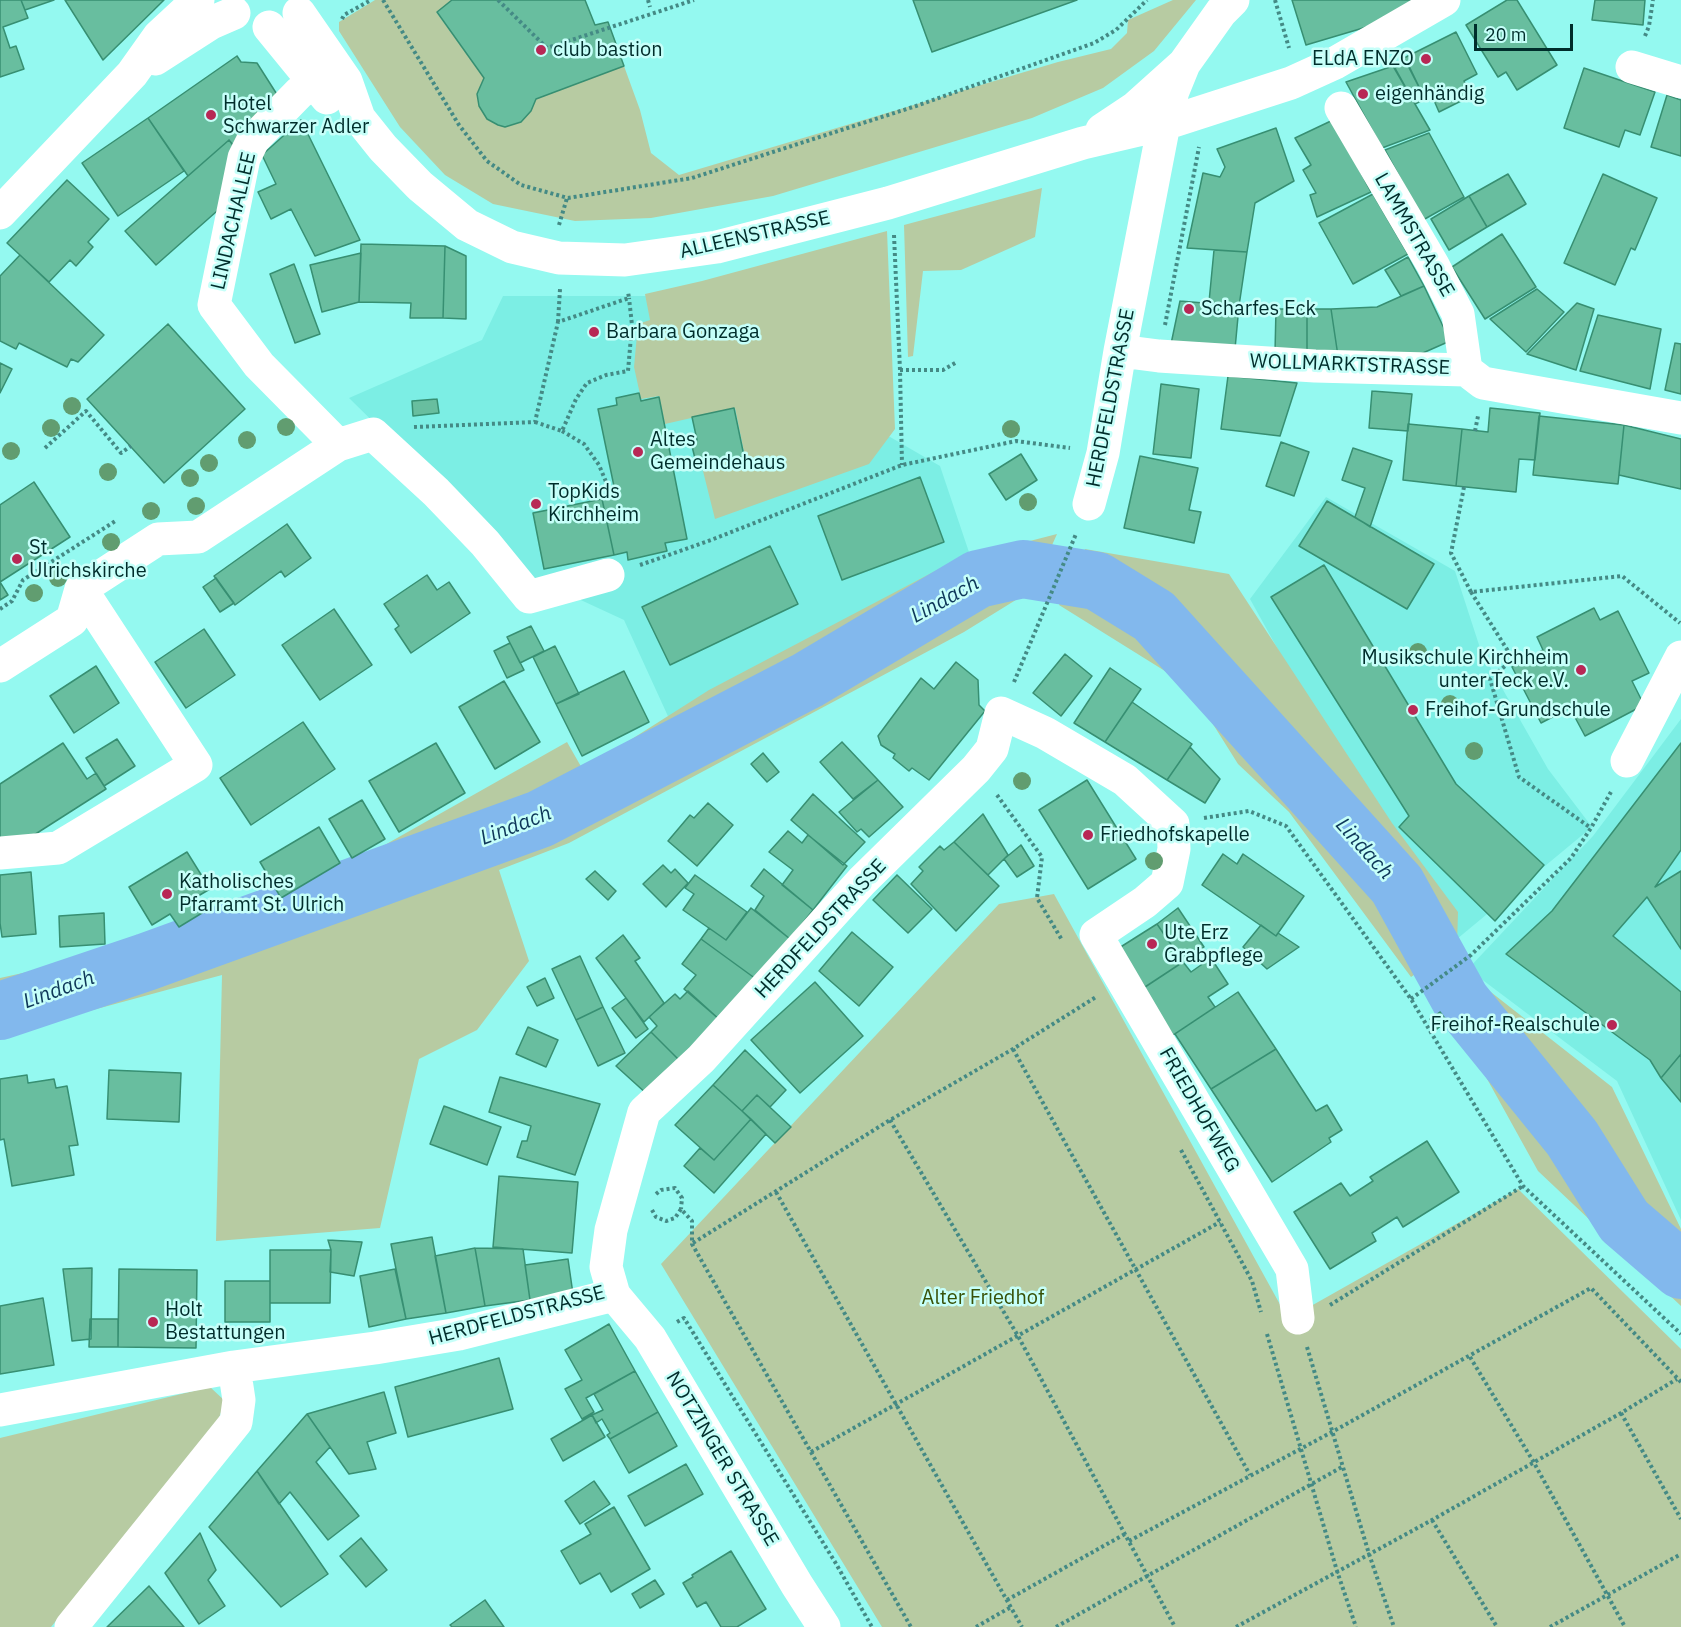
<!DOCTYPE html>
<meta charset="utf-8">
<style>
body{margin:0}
#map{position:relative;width:1681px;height:1627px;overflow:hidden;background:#94f9f0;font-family:"IBM Plex Sans",sans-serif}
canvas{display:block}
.scale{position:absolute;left:1474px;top:24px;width:99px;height:27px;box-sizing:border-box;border:3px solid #002d2b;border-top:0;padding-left:8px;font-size:18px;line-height:21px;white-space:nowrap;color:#002d2b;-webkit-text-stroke:4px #c6fff9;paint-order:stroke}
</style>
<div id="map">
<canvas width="1681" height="1627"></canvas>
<div class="scale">20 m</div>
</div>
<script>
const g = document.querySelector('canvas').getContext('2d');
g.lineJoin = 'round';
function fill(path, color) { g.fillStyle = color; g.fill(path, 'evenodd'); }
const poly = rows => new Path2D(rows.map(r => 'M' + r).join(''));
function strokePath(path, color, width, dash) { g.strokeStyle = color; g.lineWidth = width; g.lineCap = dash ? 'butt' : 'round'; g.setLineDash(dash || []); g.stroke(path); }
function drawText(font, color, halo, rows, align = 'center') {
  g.font = font + ' "IBM Plex Sans",sans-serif'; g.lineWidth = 5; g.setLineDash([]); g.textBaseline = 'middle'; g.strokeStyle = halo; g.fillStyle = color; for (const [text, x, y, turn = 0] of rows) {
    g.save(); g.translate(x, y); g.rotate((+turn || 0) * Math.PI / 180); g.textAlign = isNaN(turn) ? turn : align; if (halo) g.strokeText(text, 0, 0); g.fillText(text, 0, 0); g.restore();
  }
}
fill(poly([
 [503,296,690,296,885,434,940,466,978,579,672,725,624,620,531,577,349,398,482,340],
 [1326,497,1455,571,1481,651,1548,769,1592,827,1457,939,1361,799,1250,599],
 [1681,719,1681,1220,1617,1081,1468,969,1593,836]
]), '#7ceee4');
fill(poly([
 [375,0,452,0,437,13,484,78,477,94,479,106,487,119,498,125,505,127,521,122,531,111,536,99,624,66,640,110,651,153,679,175,1058,62,1111,49,1127,33,1128,20,1173,0,1196,0,1154,51,1103,88,1032,118,773,196,651,218,575,221,493,204,445,175,400,127,339,31,339,22],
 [1042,188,1035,237,961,270,923,271,913,356,908,357,904,225],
 [887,231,895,429,869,464,715,519,702,467,745,457,735,408,665,424,659,396,641,399,634,367,638,324,650,320,645,294,702,281],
 [1057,534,1032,590,964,632,569,843,499,870,529,961,477,1030,419,1059,380,1228,216,1241,222,975,19,1030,0,1037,0,978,109,954,282,903,567,742,583,770,709,690,956,560],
 [1085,549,1229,574,1392,823,1458,912,1457,946,1411,977,1289,812,1238,764,1189,686,1059,605],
 [1054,894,1288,1319,1518,1189,1681,1349,1681,1627,882,1627,661,1264,999,904],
 [1464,971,1612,1087,1681,1229,1681,1306,1538,1171,1439,992],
 [210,1387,225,1401,219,1418,51,1627,0,1627,0,1438]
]), '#b7cba2');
strokePath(poly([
 [0,1011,146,962,540,819,808,680,978,579,1023,569,1097,581,1154,616,1397,885,1461,1001,1572,1138,1624,1221,1681,1270]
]), '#82b8ed', 58);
const building = poly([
 [0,0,21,0,28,18,3,27,10,48,16,46,24,69,0,77,0,0],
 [21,0,54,0,25,10,21,0],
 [65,0,164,0,103,60,65,0],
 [452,0,585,0,595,25,608,22,624,66,536,99,531,111,521,122,505,127,498,125,487,119,479,106,477,94,484,78,437,12,452,0],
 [913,0,1077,0,932,52,913,0],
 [1292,0,1413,0,1390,20,1306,45,1292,0],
 [1507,0,1517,0,1557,65,1517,90,1506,72,1498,77,1466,25,1507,0],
 [1595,0,1645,0,1643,25,1592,20,1595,0],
 [1456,32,1477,74,1464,81,1471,96,1439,112,1433,98,1426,101,1404,58,1456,32],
 [237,56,241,62,257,63,278,96,235,148,229,140,188,176,148,118,237,56],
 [1407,62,1425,99,1415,104,1395,68,1407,62],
 [1393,66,1430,130,1382,148,1346,82,1393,66],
 [1584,68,1655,92,1640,135,1625,130,1619,147,1564,128,1584,68],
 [1667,95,1681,100,1681,156,1651,147,1667,95],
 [148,118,184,171,118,216,82,163,148,118],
 [301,120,360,240,315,256,291,209,271,219,258,192,276,184,262,155,301,120],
 [1333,120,1371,192,1317,217,1310,195,1316,193,1303,170,1311,165,1295,138,1333,120],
 [1276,128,1294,181,1255,203,1247,252,1187,248,1203,173,1220,177,1225,167,1217,149,1276,128],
 [1429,133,1464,197,1423,220,1385,150,1429,133],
 [229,140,243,157,225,204,156,265,125,231,229,140],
 [1508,174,1526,204,1487,227,1469,196,1508,174],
 [1603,174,1657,198,1635,250,1631,248,1615,285,1564,263,1603,174],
 [67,180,109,219,88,242,93,247,76,266,70,260,49,282,7,243,67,180],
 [1373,194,1408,254,1353,284,1319,223,1373,194],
 [1469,196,1487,227,1449,250,1431,219,1469,196],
 [1502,234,1536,287,1485,319,1452,267,1502,234],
 [361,244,445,246,443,318,410,318,411,303,359,302,361,244],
 [445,246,466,256,466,319,443,318,445,246],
 [1214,250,1247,252,1239,306,1209,302,1214,250],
 [361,253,359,302,322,312,310,265,361,253],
 [20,255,104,335,78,362,71,359,67,367,19,343,16,349,0,341,0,276,20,255],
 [1408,257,1424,286,1401,296,1385,270,1408,257],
 [294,264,320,334,295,343,270,274,294,264],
 [1424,286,1450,341,1416,356,1338,356,1331,309,1377,307,1424,286],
 [1537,289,1564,312,1526,352,1490,319,1537,289],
 [1180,301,1239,306,1235,349,1171,344,1180,301],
 [1577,303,1594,309,1576,370,1527,354,1577,303],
 [1276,309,1307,309,1307,354,1275,352,1276,309],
 [1307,309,1331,309,1338,356,1307,354,1307,309],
 [1598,315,1661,329,1650,389,1580,371,1598,315],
 [168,324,245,409,164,483,87,399,168,324],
 [1675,343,1681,344,1681,394,1665,390,1675,343],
 [0,363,12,369,0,393,0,363],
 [1228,376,1297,383,1280,436,1221,429,1228,376],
 [1161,384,1199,389,1191,458,1153,454,1161,384],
 [1372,391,1412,394,1408,431,1369,428,1372,391],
 [639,393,641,401,659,397,687,539,665,543,667,551,628,560,627,552,614,555,602,499,616,496,598,409,617,405,616,398,639,393],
 [437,399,439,413,413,416,412,401,437,399],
 [734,408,744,456,697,467,691,442,697,440,692,417,734,408],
 [1490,408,1540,413,1535,460,1519,459,1516,492,1456,486,1462,429,1488,432,1490,408],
 [1539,416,1624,425,1618,484,1533,475,1539,416],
 [1408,424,1462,429,1456,486,1403,480,1408,424],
 [1624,425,1681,439,1681,489,1619,475,1624,425],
 [1281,442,1309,452,1294,496,1266,486,1281,442],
 [1353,448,1392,461,1370,527,1355,517,1365,488,1342,480,1353,448],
 [1021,454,1037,480,1006,500,989,474,1021,454],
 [1140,456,1198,468,1189,510,1201,512,1194,543,1124,528,1140,456],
 [920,477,944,542,842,580,818,516,920,477],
 [34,482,70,537,0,582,8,595,0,600,0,505,34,482],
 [602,499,614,555,544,569,533,513,602,499],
 [1327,501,1434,564,1407,609,1299,546,1327,501],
 [287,524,311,558,285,577,281,571,235,605,214,576,287,524],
 [770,546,798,604,670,665,642,607,770,546],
 [1324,565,1456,784,1544,865,1495,921,1399,827,1409,816,1271,597,1324,565],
 [427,575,437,590,449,582,470,613,411,653,395,629,399,626,384,604,427,575],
 [216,578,234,603,220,612,203,587,216,578],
 [1594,608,1600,620,1618,611,1649,673,1632,681,1644,705,1585,736,1570,708,1541,723,1512,667,1543,650,1537,637,1594,608],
 [334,609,372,665,320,700,282,645,334,609],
 [531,626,544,651,520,663,507,637,531,626],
 [204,629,235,675,186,708,155,662,204,629],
 [510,643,524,670,507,678,494,651,510,643],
 [555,646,579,694,556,704,533,657,555,646],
 [1065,654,1092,676,1061,716,1033,693,1065,654],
 [956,662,978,680,979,705,985,711,929,780,912,768,909,771,893,758,895,754,881,745,878,736,921,678,934,689,956,662],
 [96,666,119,703,74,733,50,696,96,666],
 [1110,668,1141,689,1105,742,1074,723,1110,668],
 [624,671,649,722,582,756,556,704,624,671],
 [504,681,540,742,495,769,459,707,504,681],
 [1132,702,1192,744,1167,780,1105,742,1132,702],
 [303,722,335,769,251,825,220,778,303,722],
 [117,739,135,766,104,786,86,758,117,739],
 [842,742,878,780,853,799,820,762,842,742],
 [63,743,87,779,96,773,106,789,23,842,0,838,0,784,63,743],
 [436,743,465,793,399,832,369,781,436,743],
 [1681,743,1681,850,1655,887,1681,871,1681,949,1647,897,1613,936,1681,992,1681,1054,1661,1078,1650,1060,1506,954,1552,911,1681,743],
 [1190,747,1220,779,1205,803,1167,780,1190,747],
 [763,753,779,772,767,782,751,764,763,753],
 [878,780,903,807,869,837,861,829,857,832,839,812,878,780],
 [1087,780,1136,859,1088,889,1039,810,1087,780],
 [813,794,865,842,843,865,791,820,813,794],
 [362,800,385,839,352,858,329,819,362,800],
 [708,803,733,825,697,866,668,841,690,815,694,818,708,803],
 [983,814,1008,855,988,875,954,842,983,814],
 [319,827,340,863,281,898,260,862,319,827],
 [788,831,802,843,808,835,847,866,813,910,782,885,793,870,769,852,788,831],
 [954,842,999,886,956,931,911,884,923,871,919,867,940,846,944,850,954,842],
 [1021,845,1034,866,1017,877,1004,859,1021,845],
 [187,852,210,889,193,899,202,913,179,927,170,914,152,925,129,887,187,852],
 [1223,854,1237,864,1243,854,1304,896,1276,936,1202,885,1223,854],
 [663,865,671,873,675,869,688,883,666,907,643,884,663,865],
 [764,869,813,910,790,939,755,910,764,896,751,886,764,869],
 [595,871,616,891,608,900,586,879,595,871],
 [31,872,36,934,2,937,0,923,0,875,31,872],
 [695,875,747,912,726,940,683,910,694,894,685,888,695,875],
 [897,875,932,909,908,933,873,900,897,875],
 [751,908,790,939,756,979,701,939,709,928,726,940,751,908],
 [1178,908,1204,947,1183,962,1157,924,1178,908],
 [104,913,105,944,60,947,59,916,104,913],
 [1157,924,1183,962,1145,987,1119,948,1157,924],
 [1261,925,1276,936,1278,933,1299,947,1267,969,1243,947,1261,925],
 [852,932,893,967,859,1006,819,971,852,932],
 [623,935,640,958,635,961,664,1003,644,1022,596,958,623,935],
 [701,939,756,979,720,1020,684,989,696,975,682,964,701,939],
 [580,956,603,1007,576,1020,552,969,580,956],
 [1211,958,1228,984,1208,997,1215,1007,1173,1035,1142,989,1183,962,1191,972,1211,958],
 [545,978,554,998,537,1006,527,987,545,978],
 [815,982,863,1036,800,1093,751,1040,815,982],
 [688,991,720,1020,681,1062,651,1032,657,1026,649,1017,675,994,680,999,688,991],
 [1238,992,1276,1049,1211,1089,1175,1034,1238,992],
 [626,998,648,1029,636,1038,612,1008,626,998],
 [603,1007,625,1053,598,1066,576,1020,603,1007],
 [1440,1012,1447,1021,1437,1029,1430,1019,1440,1012],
 [528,1027,558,1040,546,1067,516,1054,528,1027],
 [651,1032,681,1062,648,1095,616,1066,651,1032],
 [1276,1049,1316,1111,1327,1105,1342,1130,1329,1138,1331,1142,1272,1182,1211,1089,1276,1049],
 [745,1050,786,1090,770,1107,757,1095,742,1111,713,1085,745,1050],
 [1681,1054,1681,1102,1661,1078,1681,1054],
 [109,1070,181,1073,179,1122,107,1119,109,1070],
 [27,1075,28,1083,54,1079,56,1088,67,1086,78,1145,69,1146,74,1175,12,1186,4,1139,0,1140,0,1079,27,1075],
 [500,1077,600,1104,575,1175,517,1157,522,1141,527,1141,531,1126,489,1112,500,1077],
 [713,1085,751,1119,714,1160,675,1125,713,1085],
 [757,1095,791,1127,775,1143,742,1111,757,1095],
 [444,1106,501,1127,487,1165,430,1144,444,1106],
 [751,1119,766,1134,714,1193,684,1166,700,1148,714,1160,751,1119],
 [1427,1141,1459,1192,1403,1227,1397,1217,1372,1233,1376,1241,1330,1269,1294,1212,1341,1183,1350,1196,1373,1181,1370,1177,1427,1141],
 [499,1176,578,1182,572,1253,493,1247,499,1176],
 [432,1237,446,1313,406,1319,391,1244,432,1237],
 [328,1240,362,1242,354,1276,330,1272,331,1250,328,1240],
 [475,1248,485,1306,446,1313,435,1256,475,1248],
 [475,1248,523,1249,530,1300,485,1306,475,1248],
 [270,1250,331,1250,330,1303,270,1303,270,1250],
 [568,1259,573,1294,530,1300,525,1265,568,1259],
 [92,1268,91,1339,72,1341,63,1269,92,1268],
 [119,1269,197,1270,196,1348,118,1347,119,1269],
 [395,1269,406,1319,369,1327,360,1276,395,1269],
 [225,1281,270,1281,270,1322,225,1322,225,1281],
 [43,1298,54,1365,0,1374,0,1306,43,1298],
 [90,1319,118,1319,118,1347,89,1347,90,1319],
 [609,1324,635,1371,586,1398,594,1412,582,1419,565,1389,582,1380,565,1350,609,1324],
 [499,1358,513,1409,408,1437,395,1387,499,1358],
 [635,1371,658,1412,610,1439,607,1435,610,1433,602,1419,596,1423,592,1415,603,1410,594,1394,635,1371],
 [384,1392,396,1433,367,1442,376,1469,349,1474,307,1414,384,1392],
 [658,1412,677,1446,629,1473,610,1439,658,1412],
 [307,1414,330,1447,316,1462,359,1516,328,1540,290,1492,279,1504,257,1471,307,1414],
 [592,1415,605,1437,563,1461,551,1439,592,1415],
 [686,1464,703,1494,645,1526,628,1496,686,1464],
 [257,1471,328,1574,281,1607,209,1527,257,1471],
 [594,1481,610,1504,580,1524,565,1501,594,1481],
 [614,1507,650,1569,611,1592,600,1573,580,1584,561,1551,591,1534,585,1524,614,1507],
 [200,1533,216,1570,208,1580,225,1606,199,1624,165,1573,200,1533],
 [361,1538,387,1570,366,1587,340,1556,361,1538],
 [731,1551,766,1609,737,1627,721,1627,706,1602,697,1607,683,1583,693,1577,692,1575,731,1551],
 [655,1580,664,1594,640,1608,632,1594,655,1580],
 [149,1586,184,1627,107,1627,149,1586],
 [485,1600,504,1627,452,1627,450,1625,485,1600]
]);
fill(building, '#68be9f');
strokePath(building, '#378f72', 1.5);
strokePath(poly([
 [383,0,459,125,487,161,521,185,568,198,692,178,916,106,1094,43,1116,30,1147,0],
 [498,0,547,48,694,0],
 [648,0,650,7],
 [1275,0,1289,48],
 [342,19,344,15,371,0],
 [1645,36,1649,26,1653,0],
 [559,225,567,198],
 [894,235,900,370,902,465],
 [558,322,560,289],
 [1165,325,1199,147],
 [900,370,943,370,957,362],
 [535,422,562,431,576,399,587,383,606,375,628,371,632,325,629,298],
 [414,427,535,422,558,322,629,298,628,292],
 [562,431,584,444,599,465,609,489],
 [1475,431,1478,416],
 [45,448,86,411,121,453,131,446],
 [1464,487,1451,553,1471,592,1622,576,1680,623],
 [640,565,711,540,902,465,1016,441,1070,448],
 [1471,592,1513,659,1490,679,1519,777,1591,828],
 [0,609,12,601,23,580,117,520],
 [1014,682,1076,534],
 [997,795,1042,857,1037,898,1062,940],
 [1204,818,1249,811,1286,826,1411,999,1523,1186,1681,1334],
 [1411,999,1471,955,1571,858,1591,828,1612,790],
 [1013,1049,1250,1475],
 [890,1120,1018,1336,1175,1627],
 [1181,1150,1252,1281,1261,1312],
 [776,1192,1022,1627],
 [656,1194,661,1190,675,1188,682,1198,681,1209],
 [652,1210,656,1217,666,1221,675,1218,681,1209,692,1221,692,1244,911,1627],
 [693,1243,890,1120,1013,1049,1096,997],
 [1330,1305,1523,1186],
 [677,1322,684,1318,835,1562,872,1627],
 [1267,1334,1337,1571,1356,1627],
 [1307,1347,1369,1554,1394,1627],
 [1470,1357,1533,1461,1625,1627],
 [1621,1413,1681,1519],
 [811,1452,1220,1222],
 [1432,1520,1497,1627],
 [1129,1541,1332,1432,1591,1288,1681,1382],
 [1007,1600,1125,1534],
 [976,1627,1011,1607],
 [1056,1627,1342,1467],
 [1236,1627,1432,1520,1621,1413,1677,1379],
 [1550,1627,1681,1554]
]), '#448a85', 4, [3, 3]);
strokePath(poly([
 [299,13,346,81,359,118,383,148,420,186,467,225,512,247,559,258,625,260,717,247,888,203,1083,143,1164,124,1291,83,1335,63,1444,0],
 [269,27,327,98],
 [155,59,211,23,234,13],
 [1632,67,1681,82],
 [313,82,299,93,253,140,244,158,214,305,259,365,338,445],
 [1341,108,1433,265,1458,314,1466,370],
 [1102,130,1135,108,1184,64,1221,12,1233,0],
 [0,213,132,74,159,36,198,0],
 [1120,351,1159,356,1315,366,1466,370,1483,383,1681,418],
 [1089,504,1103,453,1120,351,1164,124,1173,91,1184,64],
 [0,666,72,620,81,589,158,539,198,537,338,445,373,434,436,492,485,543,529,597,608,575],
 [1627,761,1681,657],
 [0,853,58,848,196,765,81,589],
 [0,1410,234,1367,375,1348,459,1334,614,1295],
 [71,1627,236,1422,239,1400,234,1367],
 [824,1627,797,1585,650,1338,614,1295,606,1267,611,1230,644,1112,701,1059,862,881,976,769,992,749,1001,713,1045,733,1125,780,1173,824,1174,849,1167,883,1145,902,1096,935,1292,1269,1298,1318]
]), '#fff', 33);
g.fillStyle = '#619d70';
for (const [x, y] of [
 [72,406],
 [286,427],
 [51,428],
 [1011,429],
 [247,440],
 [11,451],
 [209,463],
 [108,472],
 [190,478],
 [1028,502],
 [196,506],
 [151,511],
 [111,542],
 [58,578],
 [34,593],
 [1418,652],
 [1450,704],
 [1474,751],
 [1022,781],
 [1154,861]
]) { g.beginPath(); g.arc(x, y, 9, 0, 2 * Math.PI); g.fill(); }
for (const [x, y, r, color] of [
 [541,50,6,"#b82855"],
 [1426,59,6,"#b82855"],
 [1363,94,6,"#b82855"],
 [211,115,6,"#b82855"],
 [1189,309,6,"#b82855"],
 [594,332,6,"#b82855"],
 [638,452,6,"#b82855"],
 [536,504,6,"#b82855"],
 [17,559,6,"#b82855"],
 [1581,670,6,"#b82855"],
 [1413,710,6,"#b82855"],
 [1088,835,6,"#b82855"],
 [167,894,6,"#b82855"],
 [1152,944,6,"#b82855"],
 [1612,1025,6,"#b82855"],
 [153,1322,6,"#b82855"]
]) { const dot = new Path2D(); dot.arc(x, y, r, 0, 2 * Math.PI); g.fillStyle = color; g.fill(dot); strokePath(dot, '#c6fff9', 2); }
drawText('20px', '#002d2b', '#c6fff9', [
 ["club bastion",553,50],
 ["ELdA ENZO",1414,59,"right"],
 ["eigenhändig",1375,94],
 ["Hotel",223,104],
 ["Schwarzer Adler",223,127],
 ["Scharfes Eck",1201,309],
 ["Barbara Gonzaga",606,332],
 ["Altes",650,440],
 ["Gemeindehaus",650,463],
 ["TopKids",548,492],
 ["Kirchheim",548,515],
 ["St.",29,548],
 ["Ulrichskirche",29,571],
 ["Musikschule Kirchheim",1569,658,"right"],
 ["unter Teck e.V.",1569,681,"right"],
 ["Freihof-Grundschule",1425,710],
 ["Friedhofskapelle",1100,835],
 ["Katholisches",179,882],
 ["Pfarramt St. Ulrich",179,905],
 ["Ute Erz",1164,933],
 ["Grabpflege",1164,956],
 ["Freihof-Realschule",1600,1025,"right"],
 ["Holt",165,1310],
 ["Bestattungen",165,1333]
], 'left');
drawText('20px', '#002d2b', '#c6fff9', [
 ["LINDACHALLEE",234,221,-77],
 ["ALLEENSTRASSE",755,235,-13],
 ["LAMMSTRASSE",1414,235,60],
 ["WOLLMARKTSTRASSE",1350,365,2],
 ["HERDFELDSTRASSE",1111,398,-79],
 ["HERDFELDSTRASSE",821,929,-47],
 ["FRIEDHOFWEG",1199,1110,60],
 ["HERDFELDSTRASSE",517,1316,-15],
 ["NOTZINGER STRASSE",722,1459,59]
]);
drawText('20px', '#375107', '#c6fff9', [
 ["Alter Friedhof",983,1298]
]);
drawText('italic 21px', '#0e3759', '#c6fff9', [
 ["Lindach",945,600,-29],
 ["Lindach",516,826,-21],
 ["Lindach",1364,849,48],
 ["Lindach",59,990,-20]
]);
</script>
